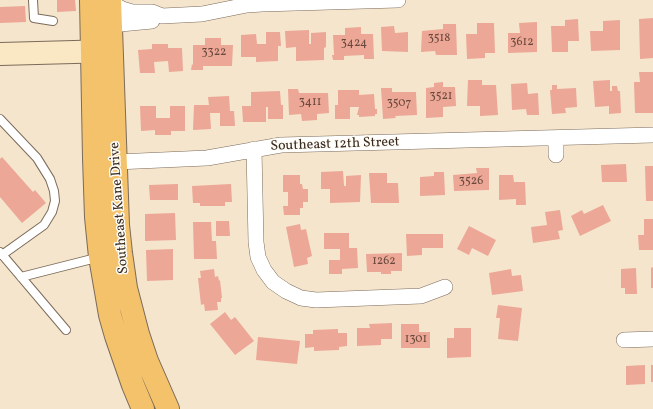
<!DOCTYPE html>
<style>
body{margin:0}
canvas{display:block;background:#f4e5cc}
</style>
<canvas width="653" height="409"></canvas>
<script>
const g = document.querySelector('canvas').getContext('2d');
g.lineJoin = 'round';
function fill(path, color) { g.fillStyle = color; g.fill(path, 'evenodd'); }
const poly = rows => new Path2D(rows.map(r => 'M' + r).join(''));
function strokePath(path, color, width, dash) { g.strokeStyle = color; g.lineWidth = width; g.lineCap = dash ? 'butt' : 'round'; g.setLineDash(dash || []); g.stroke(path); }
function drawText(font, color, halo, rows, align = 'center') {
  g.font = font + ' Vollkorn,serif'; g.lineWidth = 3; g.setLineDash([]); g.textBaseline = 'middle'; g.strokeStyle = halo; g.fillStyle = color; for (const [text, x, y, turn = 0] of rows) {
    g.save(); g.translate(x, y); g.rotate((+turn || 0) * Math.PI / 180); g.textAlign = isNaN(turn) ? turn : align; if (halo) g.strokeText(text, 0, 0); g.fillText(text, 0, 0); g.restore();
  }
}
fill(poly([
 [57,0,75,0,76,11,57,12],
 [25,6,26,22,0,23,0,7],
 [653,18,653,58,640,59,639,19],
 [578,19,579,41,568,41,568,52,552,52,551,26,565,26,565,20],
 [620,20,620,50,591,51,590,31,603,31,603,21],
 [537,22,537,52,508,53,508,33,520,33,519,23],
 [477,23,494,23,495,53,485,53,485,58,467,59,466,34,477,34],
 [443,24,456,24,457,55,436,55,435,51,421,52,422,31,443,29],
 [394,26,395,33,408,32,408,52,382,51,381,27],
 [361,27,361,34,373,34,374,59,364,59,364,55,344,56,344,60,333,60,332,55,334,55,333,35,345,35,345,28],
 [309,30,309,44,311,44,311,33,326,32,326,47,324,48,324,60,296,61,296,47,286,48,285,31],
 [266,32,280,32,281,46,278,46,278,61,256,62,256,57,241,57,241,35,256,34,257,44,266,44],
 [205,38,221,38,221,45,233,45,232,66,203,66,203,70,191,70,192,64,193,65,193,45,205,45],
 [152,44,168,44,168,48,182,48,183,71,169,72,168,61,154,62,155,73,140,73,138,50,152,49],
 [639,72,653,72,653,113,635,113,634,82,640,82],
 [468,80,482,80,482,85,496,85,498,115,480,116,480,106,467,106],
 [610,80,610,91,612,91,612,86,617,86,618,91,620,91,621,113,609,114,609,106,595,107,593,81],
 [443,82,443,87,455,87,456,106,443,107,443,117,426,118,426,88,434,87,434,83],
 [527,83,528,94,538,93,539,115,527,115,526,109,512,110,511,84],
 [552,85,557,85,557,89,576,88,577,107,565,108,566,113,552,114,550,90,552,90],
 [381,88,392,88,392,92,416,92,417,115,395,116,396,118,383,119],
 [288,89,298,89,299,93,328,93,329,113,317,114,317,120,302,121,301,114,289,115],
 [338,90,359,90,359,95,374,94,375,109,377,109,377,114,375,114,375,116,359,117,359,115,357,115,359,107,350,107,350,119,335,119,335,105,338,105],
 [280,91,281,105,283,105,283,119,268,119,268,107,266,107,266,122,243,122,242,106,251,106,251,92],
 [229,96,230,111,234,111,235,126,220,126,220,113,210,113,211,129,193,130,194,105,209,105,208,97],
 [140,106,156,106,156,118,170,118,170,106,185,106,185,131,171,131,171,135,155,135,155,130,141,131],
 [2,157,33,192,35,190,46,203,22,223,0,197,0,159],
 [626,164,627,182,602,182,601,165],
 [645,166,653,166,653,201,646,201],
 [476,168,489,168,489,190,454,191,453,175,477,173],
 [343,171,344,186,346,186,346,176,361,175,360,202,330,203,330,189,321,189,321,172],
 [434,172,444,172,445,195,420,196,420,177,434,176],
 [369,173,387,173,387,183,398,183,399,203,371,203],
 [283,175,300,175,300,184,302,184,303,189,308,189,308,202,303,202,303,208,300,208,300,215,284,215,283,206,288,206,288,192,283,192],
 [499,175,513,175,514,182,525,182,526,205,516,205,516,199,499,200],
 [178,184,178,200,150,200,149,185],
 [231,184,232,202,225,202,225,206,200,206,200,203,193,203,192,186],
 [603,205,611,221,580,236,571,216,582,210,584,214],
 [560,210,563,230,558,231,560,239,533,243,531,227,547,225,545,212],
 [175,213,176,240,145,241,145,214],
 [644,219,653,219,653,250,639,250,638,235,644,235],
 [216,221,229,221,230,236,216,236],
 [193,222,211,222,212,241,216,241,217,259,194,259],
 [300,224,301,230,306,229,312,256,307,258,308,264,294,267,286,227],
 [469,226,496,240,488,256,472,248,469,255,457,249],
 [324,233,349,233,349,248,357,248,358,268,342,269,342,274,329,274,329,260,340,260,340,249,324,249],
 [406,234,443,234,443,248,422,248,422,255,407,256],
 [173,249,173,280,147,281,146,250],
 [402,253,402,271,391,271,391,274,381,274,381,272,367,272,366,254],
 [653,267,653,288,651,288,651,268],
 [636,268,637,294,625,294,625,288,621,288,621,269],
 [214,269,215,277,218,276,219,281,220,280,222,298,221,298,221,302,217,302,218,310,205,311,204,304,201,305,198,278,201,278,200,271],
 [511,269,512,276,521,275,523,291,492,295,489,273],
 [498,305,522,308,518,341,498,339,500,318,496,318],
 [225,312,231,320,235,317,254,341,235,355,210,324],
 [392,323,392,339,381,339,381,345,357,346,357,328,370,328,369,324],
 [401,324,419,324,419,332,430,332,430,348,401,348],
 [454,328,471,328,471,357,447,358,447,338,454,338],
 [338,329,338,333,347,333,347,346,339,347,339,350,314,351,314,347,305,348,305,334,313,334,313,330],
 [258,337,300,341,297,364,256,360],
 [645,365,645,384,626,385,626,366],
 [651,365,653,365,653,382,651,382]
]), '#eda797');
const lane = poly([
 [33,0,34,18,53,21],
 [0,119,37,158,50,179,54,191,55,201,52,212,44,225,2,255],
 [0,252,66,330],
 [21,277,100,257]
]);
const street = poly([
 [110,2,122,9,132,12,152,12,162,16,202,14,247,5,262,4,398,0],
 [110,25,152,21],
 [556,138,556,155],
 [254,149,256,242,258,257,264,270,273,282,286,291,301,298,316,300,421,296,445,287],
 [116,162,207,158,281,145,653,135],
 [624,340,653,339]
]);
const secondary = poly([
 [0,54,111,51]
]);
const primary = poly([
 [91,0,94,158,96,217,100,257,110,315,116,336,133,385,143,409],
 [110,0,118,225,121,253,126,288,138,334,147,361,168,409]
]);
strokePath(lane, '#7c6b5b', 10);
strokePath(street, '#7c6b5b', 16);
strokePath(secondary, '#7c6b5b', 24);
strokePath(primary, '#7c6b5b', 24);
strokePath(lane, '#fff', 8);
strokePath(street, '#fff', 15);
strokePath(secondary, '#fae7c3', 22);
strokePath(primary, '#f3c26a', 22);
drawText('12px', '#68493c', null, [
 ["3518",439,39],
 ["3612",522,43],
 ["3424",354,44],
 ["3322",214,53],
 ["3521",441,97],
 ["3411",310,103],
 ["3507",399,104],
 ["3526",471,182],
 ["1262",384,262],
 ["1301",416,340]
]);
drawText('14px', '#3b2a1e', '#fdfcf7', [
 ["Southeast 12th Street",335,145,-2],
 ["Southeast Kane Drive",120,208,-94]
]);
</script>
